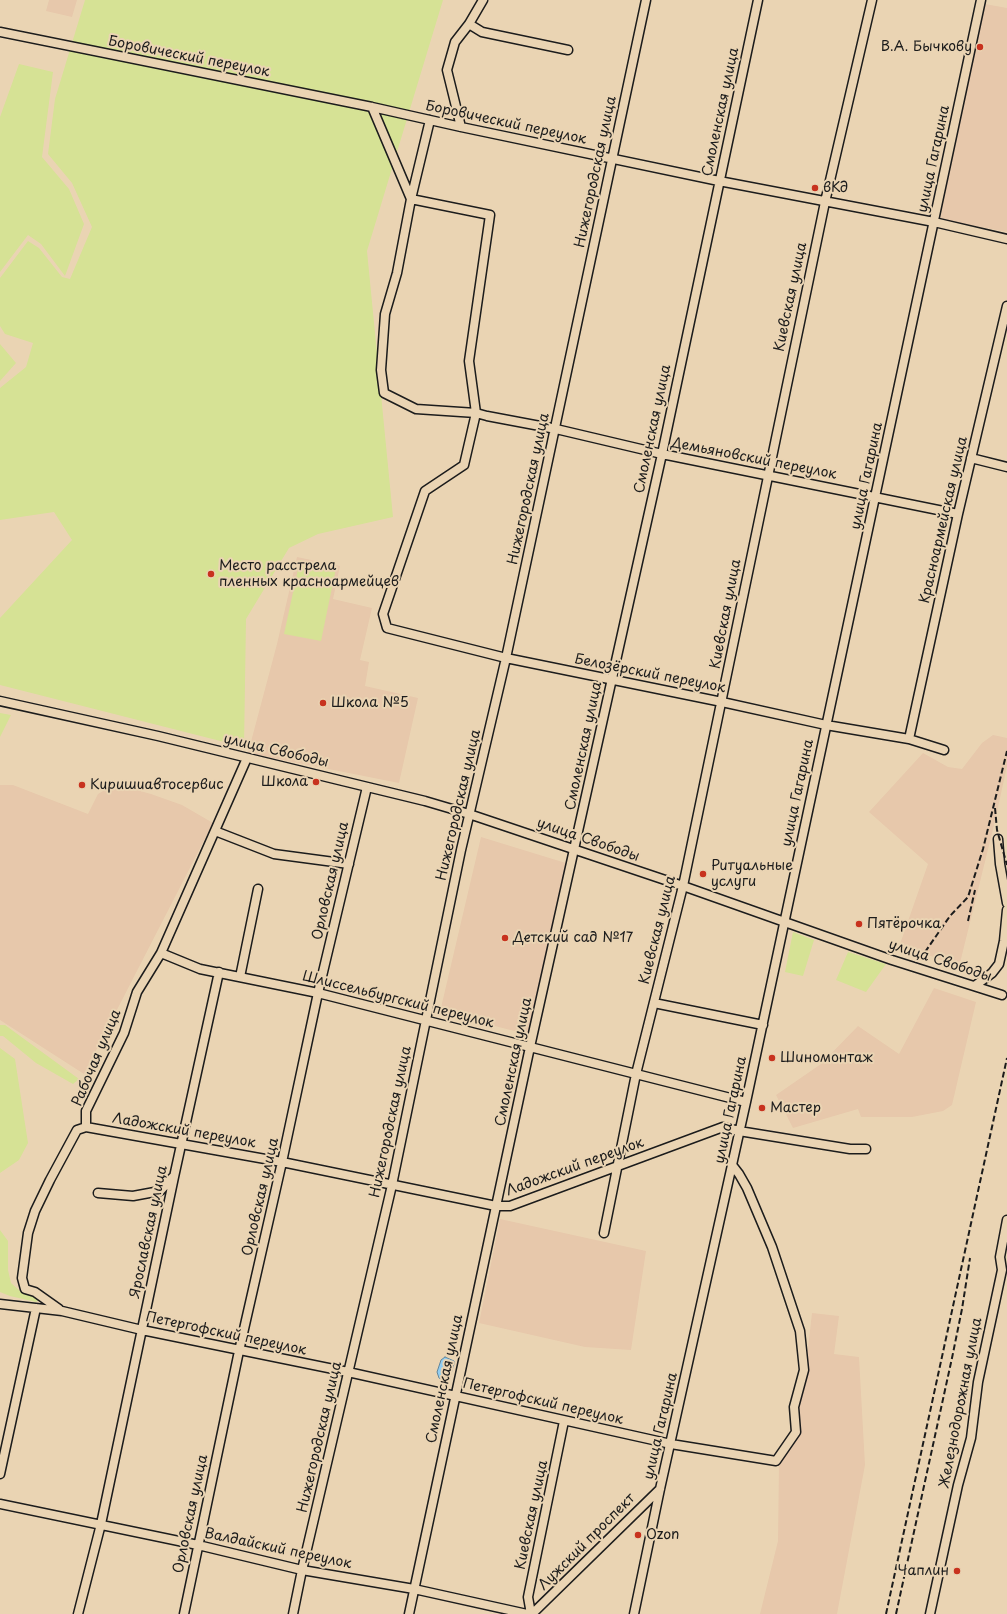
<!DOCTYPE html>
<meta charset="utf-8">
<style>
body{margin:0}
canvas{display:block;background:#ead4b3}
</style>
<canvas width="1007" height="1614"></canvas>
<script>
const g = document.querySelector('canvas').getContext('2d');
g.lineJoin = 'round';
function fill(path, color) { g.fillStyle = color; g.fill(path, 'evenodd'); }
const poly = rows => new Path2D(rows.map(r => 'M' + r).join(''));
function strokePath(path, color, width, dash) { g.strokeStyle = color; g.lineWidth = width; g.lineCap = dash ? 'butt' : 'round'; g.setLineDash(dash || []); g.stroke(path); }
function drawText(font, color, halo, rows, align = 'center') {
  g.font = font + ' "Playpen Sans",sans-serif'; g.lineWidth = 4; g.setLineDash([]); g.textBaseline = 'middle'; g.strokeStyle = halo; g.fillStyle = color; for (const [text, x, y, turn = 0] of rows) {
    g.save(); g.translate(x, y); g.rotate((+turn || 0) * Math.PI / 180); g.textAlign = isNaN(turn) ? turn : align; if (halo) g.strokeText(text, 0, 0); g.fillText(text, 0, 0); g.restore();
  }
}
fill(poly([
 [49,0,77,0,72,17,46,11],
 [985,4,1007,8,1007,232,940,219],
 [297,557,340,566,333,599,372,608,360,660,369,662,365,686,418,698,399,783,248,753,277,644],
 [993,735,1007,738,1007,766,995,821,959,967,900,944,928,864,869,812,923,753,948,767,962,769,982,743],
 [115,784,151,794,182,805,213,823,84,1074,0,1020,0,785,13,785,88,814,98,794],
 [481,837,569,864,530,1035,440,1012],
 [934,988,976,1002,952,1105,943,1111,912,1117,861,1117,858,1109,793,1128,776,1095,821,1064,858,1026,899,1054],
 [500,1219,646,1251,631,1350,585,1347,479,1323],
 [812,1313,839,1316,834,1354,859,1357,865,1465,837,1614,760,1614,778,1541,779,1463,797,1418,805,1375]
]), '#e7c8ab');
fill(poly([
 [85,0,443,0,367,251,393,517,318,534,289,548,246,619,244,747,0,685,0,618,72,540,54,512,0,520,0,388,26,367,33,343,5,334,0,326,0,278,28,241,39,248,62,277,70,279,92,227,72,183,48,154,55,99],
 [19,64,53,72,42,157,69,189,84,224,65,276,41,244,28,235,0,272,0,117],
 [0,344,16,363,0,381],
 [300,560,336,568,321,641,284,634],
 [0,713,11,715,0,737],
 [793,932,814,940,803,976,785,972],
 [848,952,886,964,866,992,836,980],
 [0,1025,5,1025,79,1079,73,1084,36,1063,3,1036,0,1036],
 [0,1048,15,1059,28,1143,19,1160,0,1173],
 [0,1230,8,1241,8,1270,11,1283,20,1291,34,1296,39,1300,36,1302,10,1296,0,1292]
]), '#d6e295');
const water = poly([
 [445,1357,454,1361,454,1364,449,1380,447,1382,439,1378,437,1372,441,1360,445,1357]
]);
fill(water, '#91cdf1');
strokePath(water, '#62869c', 1);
const minor = poly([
 [469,24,482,32,568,50],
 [0,32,372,107,461,127,719,181,934,222,1007,239],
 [372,107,411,199,397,273,385,314,381,370,384,393,416,409,476,413,487,416,556,429,662,454,958,514],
 [430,120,411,199,490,215,469,361,476,413,464,465,425,491,383,614,387,628,506,658,722,702,826,725,909,739,944,750],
 [461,127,447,70,455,42,469,24,483,0],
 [971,458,1007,467],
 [0,701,158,736,425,801,469,814,683,886,892,960,1002,995],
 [909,739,958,514,1007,306],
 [215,831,274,854,349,864],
 [998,839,1000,864,1007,903],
 [161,953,200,969,318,993,746,1102],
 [240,977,258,889],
 [976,985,992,973,999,964,1004,941,1007,910],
 [654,1003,763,1025],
 [86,1127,282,1162,496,1206,510,1206,723,1127,739,1131,850,1149,866,1149],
 [98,1193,133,1196,160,1191,173,1177],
 [604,1233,636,1074,683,886,825,202,872,0],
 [0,1304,62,1311,142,1330,348,1372,671,1444,776,1461,796,1432,794,1407,804,1370,800,1331,772,1247,747,1188,739,1174,732,1165],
 [59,1309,35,1292,25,1289,22,1278,28,1233,35,1211,50,1180,77,1130,86,1127,86,1111,124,1033,137,992,161,953,247,758],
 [0,1474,36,1308],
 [0,1504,198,1545,302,1570,414,1589,527,1614],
 [78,1614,101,1524,174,1177,219,972],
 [184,1614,239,1351,282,1162,318,993,367,787],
 [293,1614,302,1570,392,1185,461,850,506,658,646,0],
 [409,1614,530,1047,662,454,758,0],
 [531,1614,528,1597,564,1421],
 [532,1614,660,1489],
 [634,1614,660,1489,746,1102,981,0],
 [930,1614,958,1485,971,1438,978,1382,1002,1270,1000,1257,1007,1220]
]);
strokePath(minor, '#1c1c1c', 11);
strokePath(minor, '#ead4b3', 8);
strokePath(poly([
 [995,808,997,830,1007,865],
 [968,921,975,890],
 [925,952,950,916,968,897,983,849,1007,751],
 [886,1614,1007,1058],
 [896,1614,952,1358,962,1309,970,1258]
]), '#1c1c1c', 2, [6, 3]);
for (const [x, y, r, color] of [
 [980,47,4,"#c8321e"],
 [815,188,4,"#c8321e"],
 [211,574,4,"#c8321e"],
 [323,703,4,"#c8321e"],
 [316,782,4,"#c8321e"],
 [82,785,4,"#c8321e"],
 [703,874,4,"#c8321e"],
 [859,924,4,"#c8321e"],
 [505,938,4,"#c8321e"],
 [772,1058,4,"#c8321e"],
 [762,1108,4,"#c8321e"],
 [638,1535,4,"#c8321e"],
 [957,1571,4,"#c8321e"]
]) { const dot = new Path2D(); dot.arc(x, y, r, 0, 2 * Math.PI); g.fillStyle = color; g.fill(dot); strokePath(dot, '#ead4b3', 1.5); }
drawText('14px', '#1c1c1c', '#ead4b3', [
 ["В.А. Бычкову",972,47,"right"],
 ["вКд",823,188],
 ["Место расстрела",219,566],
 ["пленных красноармейцев",219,582],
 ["Школа №5",331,703],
 ["Школа",308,782,"right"],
 ["Киришиавтосервис",90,785],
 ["Ритуальные",711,866],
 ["услуги",711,882],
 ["Пятёрочка",867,924],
 ["Детский сад №17",513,938],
 ["Шиномонтаж",780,1058],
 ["Мастер",770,1108],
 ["Ozon",646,1535],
 ["Чаплин",949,1571,"right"]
], 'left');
drawText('14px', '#1c1c1c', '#ead4b3', [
 ["Боровический переулок",189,57,11],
 ["Смоленская улица",721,112,-78],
 ["Боровический переулок",506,123,12],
 ["улица Гагарина",934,159,-78],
 ["Нижегородская улица",596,172,-78],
 ["Киевская улица",791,297,-78],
 ["Смоленская улица",653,429,-78],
 ["Демьяновский переулок",754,459,11],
 ["улица Гагарина",867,476,-78],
 ["Нижегородская улица",529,489,-78],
 ["Красноармейская улица",944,520,-77],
 ["Киевская улица",726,614,-79],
 ["Белозёрский переулок",650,674,11],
 ["Смоленская улица",584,746,-78],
 ["улица Свободы",276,751,13],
 ["улица Гагарина",798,793,-78],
 ["Нижегородская улица",459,805,-77],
 ["улица Свободы",588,840,19],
 ["Орловская улица",331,881,-77],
 ["Киевская улица",658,930,-76],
 ["улица Свободы",940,961,18],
 ["Шлиссельбургский переулок",398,1000,14],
 ["Рабочая улица",97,1058,-67],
 ["Смоленская улица",514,1062,-78],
 ["улица Гагарина",731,1110,-78],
 ["Нижегородская улица",391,1122,-78],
 ["Ладожский переулок",184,1131,10],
 ["Ладожский переулок",575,1167,-20],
 ["Орловская улица",261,1197,-77],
 ["Ярославская улица",149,1232,-78],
 ["Петергофский переулок",226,1334,12],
 ["Смоленская улица",445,1379,-78],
 ["Петергофский переулок",543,1402,13],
 ["Железнодорожная улица",961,1403,-79],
 ["улица Гагарина",661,1426,-77],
 ["Нижегородская улица",320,1437,-77],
 ["Орловская улица",191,1514,-78],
 ["Киевская улица",532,1515,-78],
 ["Лужский проспект",587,1542,-45],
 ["Валдайский переулок",278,1549,12]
]);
</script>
